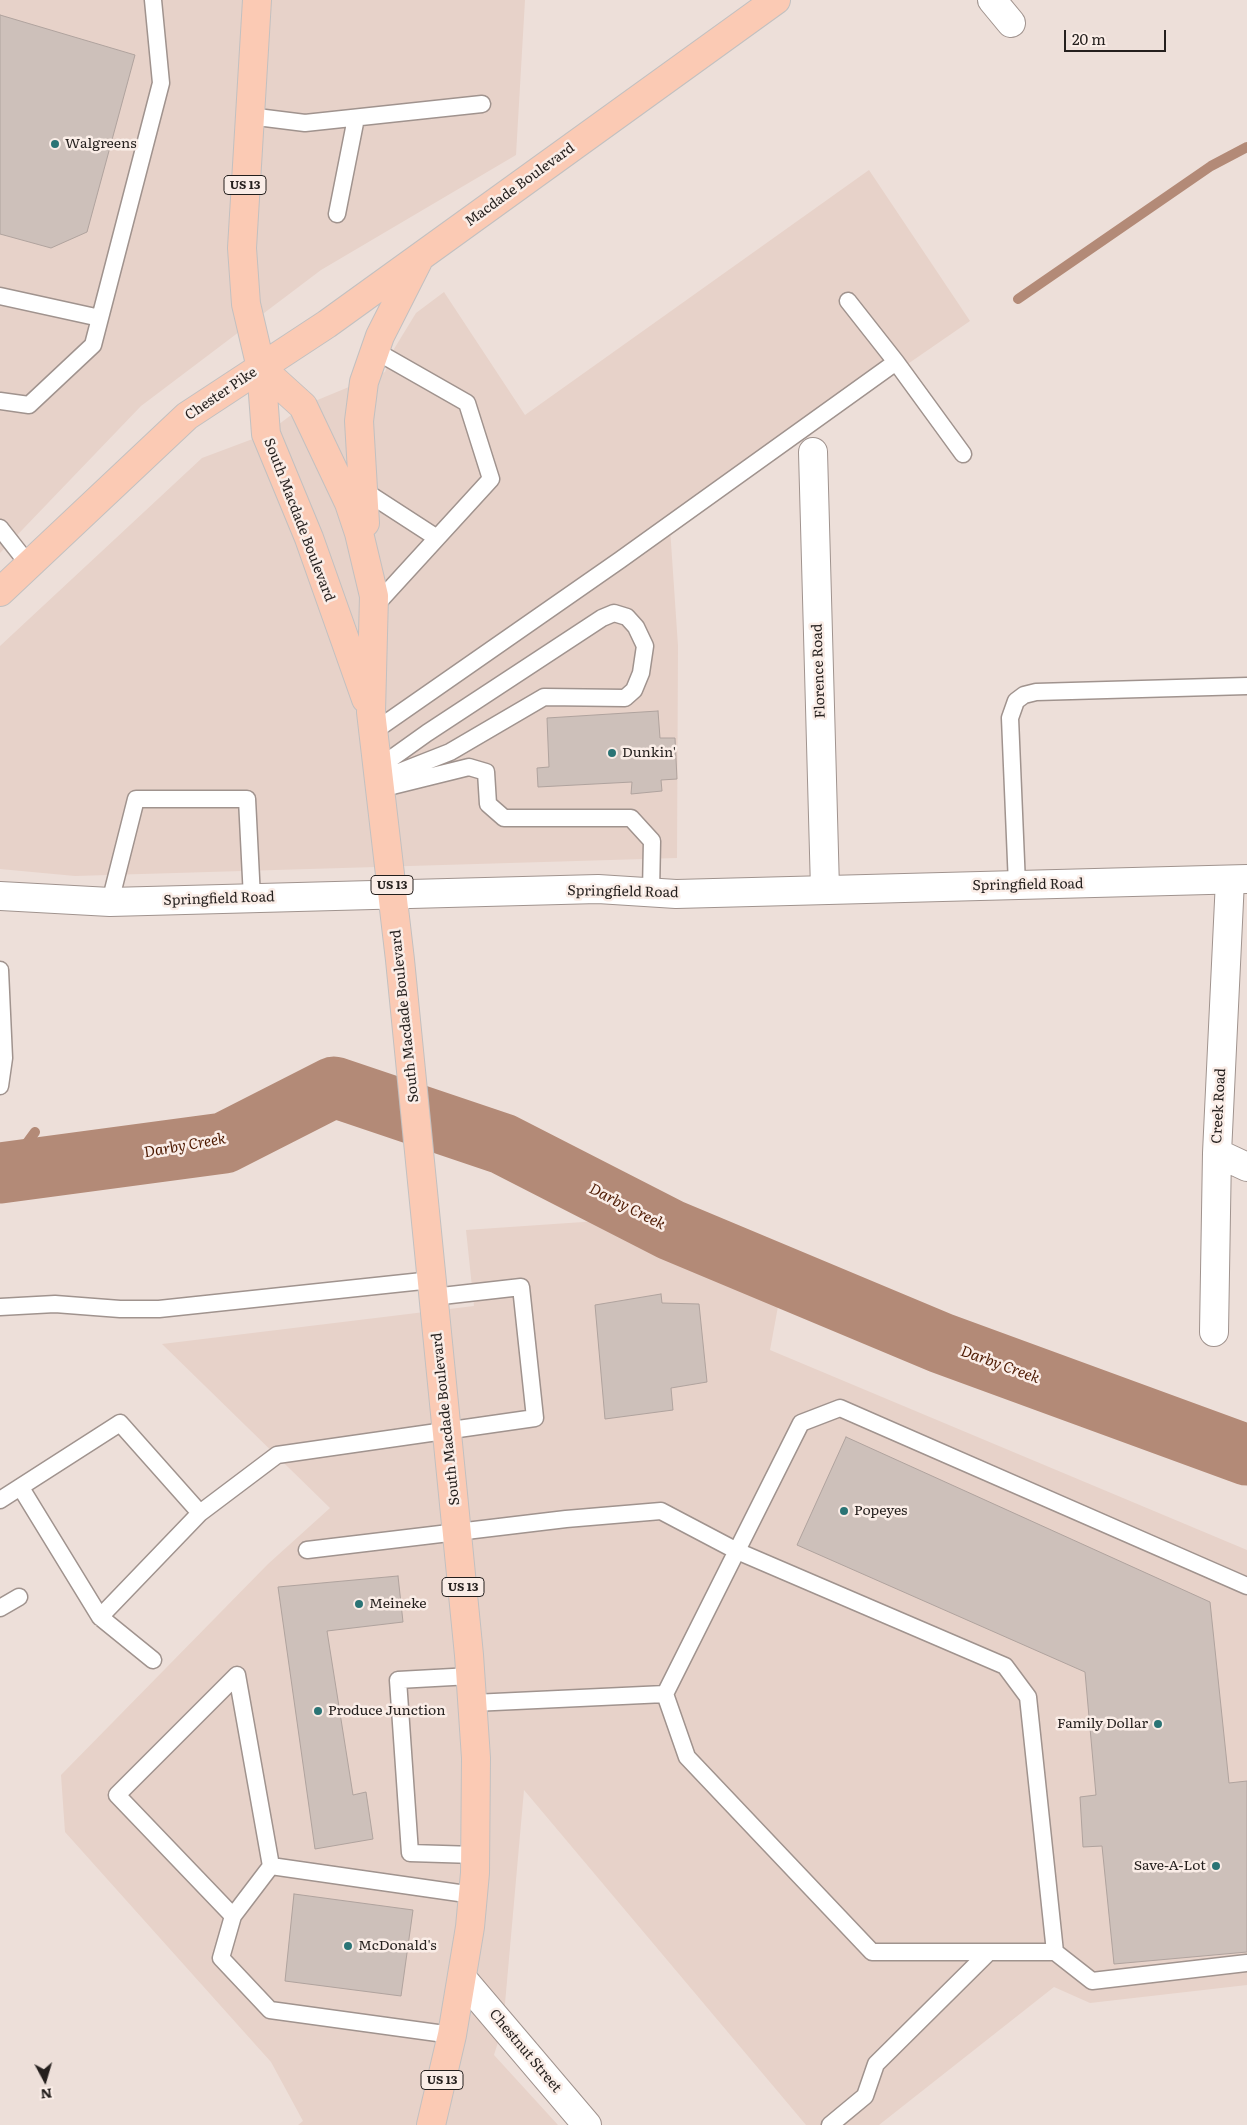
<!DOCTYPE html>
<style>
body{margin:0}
#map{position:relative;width:1247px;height:2125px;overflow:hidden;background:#eddfd9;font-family:Literata,serif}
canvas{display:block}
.north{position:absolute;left:20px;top:2055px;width:50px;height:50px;-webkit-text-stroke:4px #faede7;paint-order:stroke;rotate:174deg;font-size:14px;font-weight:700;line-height:20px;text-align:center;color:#241f1d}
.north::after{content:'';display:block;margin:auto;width:18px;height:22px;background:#241f1d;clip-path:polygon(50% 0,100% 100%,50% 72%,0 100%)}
.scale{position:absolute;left:1064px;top:30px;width:102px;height:22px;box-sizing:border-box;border:2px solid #241f1d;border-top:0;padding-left:6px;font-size:15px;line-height:18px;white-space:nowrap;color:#241f1d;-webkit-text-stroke:4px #faede7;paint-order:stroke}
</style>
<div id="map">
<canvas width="1247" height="2125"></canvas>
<div class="north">N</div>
<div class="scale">20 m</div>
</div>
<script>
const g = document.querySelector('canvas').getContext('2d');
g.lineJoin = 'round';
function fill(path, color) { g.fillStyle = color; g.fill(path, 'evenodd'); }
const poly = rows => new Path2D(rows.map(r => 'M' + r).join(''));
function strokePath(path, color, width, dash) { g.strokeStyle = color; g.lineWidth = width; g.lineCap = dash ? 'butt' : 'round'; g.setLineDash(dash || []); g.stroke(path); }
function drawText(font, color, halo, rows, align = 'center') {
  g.font = font + ' Literata,serif'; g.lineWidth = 5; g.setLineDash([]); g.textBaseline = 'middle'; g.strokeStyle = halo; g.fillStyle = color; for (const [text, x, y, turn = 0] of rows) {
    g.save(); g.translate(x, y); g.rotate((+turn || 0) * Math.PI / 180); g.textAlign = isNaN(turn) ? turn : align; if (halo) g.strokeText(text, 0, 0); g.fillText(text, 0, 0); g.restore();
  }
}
fill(poly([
 [0,0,525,0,516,155,321,270,141,406,0,553],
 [869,170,970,321,670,528,678,646,677,858,75,876,0,869,0,646,202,458,266,434,303,406,385,372,394,349,416,313,444,292,525,415],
 [598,1221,779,1301,770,1350,1247,1550,1247,1985,1090,2003,1054,1987,879,2125,806,2125,524,1790,503,2026,494,2055,558,2125,298,2125,303,2121,271,2062,65,1832,61,1775,268,1564,330,1508,162,1344,474,1306,466,1230]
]), '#e7d2c9');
strokePath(poly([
 [1018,299,1211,166,1247,147],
 [5,1173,35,1132]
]), '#b38a77', 10);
strokePath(poly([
 [0,1173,224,1143,334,1087,503,1144,671,1230,941,1343,1247,1455]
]), '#b38a77', 61);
const building = poly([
 [0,15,135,55,87,232,51,248,0,234,0,15],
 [658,711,660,738,675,738,677,779,661,780,662,791,631,794,632,782,538,787,537,768,549,767,547,718,658,711],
 [661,1294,662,1303,699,1304,707,1382,671,1388,673,1410,605,1419,595,1305,661,1294],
 [846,1437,1210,1602,1229,1783,1247,1781,1247,1952,1114,1964,1102,1846,1083,1847,1080,1797,1096,1795,1085,1672,797,1545,846,1437],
 [398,1576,403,1622,327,1631,353,1795,366,1792,373,1839,315,1849,278,1587,398,1576],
 [294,1894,413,1910,401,1996,285,1981,294,1894]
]);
fill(building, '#cdc0ba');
strokePath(building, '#b0a39e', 1);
const lane = poly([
 [249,116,305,123,482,104],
 [337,214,356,118],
 [0,296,100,318],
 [896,362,963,454],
 [0,401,29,405,93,345,161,83,153,0],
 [363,490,437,538],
 [0,528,29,565],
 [373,608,491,479,467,403,374,350],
 [373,732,620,560,896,362,848,301],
 [378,768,427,733,602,618,614,613,627,617,636,627,645,646,641,673,634,690,625,698,544,697,450,752,379,780],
 [380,789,469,767,486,772,488,804,504,818,631,818,652,841,651,892],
 [1017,885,1010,718,1016,701,1024,695,1036,692,1247,686],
 [110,902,136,799,247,799,252,898],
 [0,970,4,1058,0,1086],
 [0,1307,55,1304,120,1309,159,1309,432,1280],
 [21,1488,100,1617],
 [0,1500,120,1423,200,1513],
 [307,1550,566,1519,661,1511,737,1551,1005,1666,1028,1697,1055,1952],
 [0,1608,19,1597],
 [153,1660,100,1617,200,1513,277,1455,535,1418,521,1287,433,1297],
 [471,1676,398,1680,410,1853,475,1855],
 [665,1694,801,1423,840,1408,1247,1586],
 [473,1703,665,1694,687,1757,872,1952,1055,1952,1092,1981,1247,1963],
 [233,1916,271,1866],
 [452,2035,270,2010,221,1958,233,1916,117,1795,237,1675,271,1866,473,1895],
 [830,2125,865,2096,876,2064,989,1952]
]);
const street = poly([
 [992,0,1011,23],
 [813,452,825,889],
 [1217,1153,1247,1167],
 [1214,1332,1217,1153,1230,880],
 [462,1978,587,2125]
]);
const secondary = poly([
 [0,896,110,902,598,889,676,894,1247,879]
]);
const primary = poly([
 [257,0,242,248,246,304,261,368,266,434,309,538,366,699],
 [261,368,303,406,349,503,359,533,374,596,371,712,400,960,469,1655,476,1758,475,1873,470,1927,452,2035,431,2125],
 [365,523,359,421,364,382,380,336,418,261],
 [0,592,187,416,327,324,776,0]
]);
strokePath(lane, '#a0938e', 19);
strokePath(street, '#a0938e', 30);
strokePath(secondary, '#a0938e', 30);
strokePath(primary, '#c2c0c0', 30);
strokePath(lane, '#fff', 16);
strokePath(street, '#fff', 28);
strokePath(secondary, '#fff', 28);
strokePath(primary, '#fbcab4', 28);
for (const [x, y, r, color] of [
 [55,144,5,"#2a7475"],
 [612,753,5,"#2a7475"],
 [844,1511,5,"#2a7475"],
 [359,1604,5,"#2a7475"],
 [318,1711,5,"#2a7475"],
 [1158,1724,5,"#2a7475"],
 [1216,1866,5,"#2a7475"],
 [348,1946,5,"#2a7475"]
]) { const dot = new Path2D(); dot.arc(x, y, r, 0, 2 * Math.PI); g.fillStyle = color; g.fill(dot); strokePath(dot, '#faede7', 2); }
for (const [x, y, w] of [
 [245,185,42],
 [392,885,42],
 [463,1587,42],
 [442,2080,42]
]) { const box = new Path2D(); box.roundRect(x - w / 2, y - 9.5, w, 19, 4); g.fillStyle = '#faede7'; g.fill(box); strokePath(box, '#241f1d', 1); }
drawText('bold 12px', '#241f1d', null, [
 ["US 13",245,185],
 ["US 13",392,885],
 ["US 13",463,1587],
 ["US 13",442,2080]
]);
drawText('14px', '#241f1d', '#faede7', [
 ["Walgreens",65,144],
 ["Dunkin'",622,753],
 ["Popeyes",854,1511],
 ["Meineke",369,1604],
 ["Produce Junction",328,1711],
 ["Family Dollar",1148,1724,"right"],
 ["Save-A-Lot",1206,1866,"right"],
 ["McDonald's",358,1946]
], 'left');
drawText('14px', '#241f1d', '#faede7', [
 ["Macdade Boulevard",520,185,-36],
 ["Chester Pike",221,394,-34],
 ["South Macdade Boulevard",299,520,69],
 ["Florence Road",819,671,-92],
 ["Springfield Road",1028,885,-1],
 ["Springfield Road",623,892,1],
 ["Springfield Road",219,899,-2],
 ["South Macdade Boulevard",405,1016,-96],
 ["Creek Road",1219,1106,-87],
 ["South Macdade Boulevard",446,1419,-96],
 ["Chestnut Street",525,2051,50]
]);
drawText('italic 15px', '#4d1900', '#faede7', [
 ["Darby Creek",185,1146,-10],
 ["Darby Creek",627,1207,27],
 ["Darby Creek",1000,1365,20]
]);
</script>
